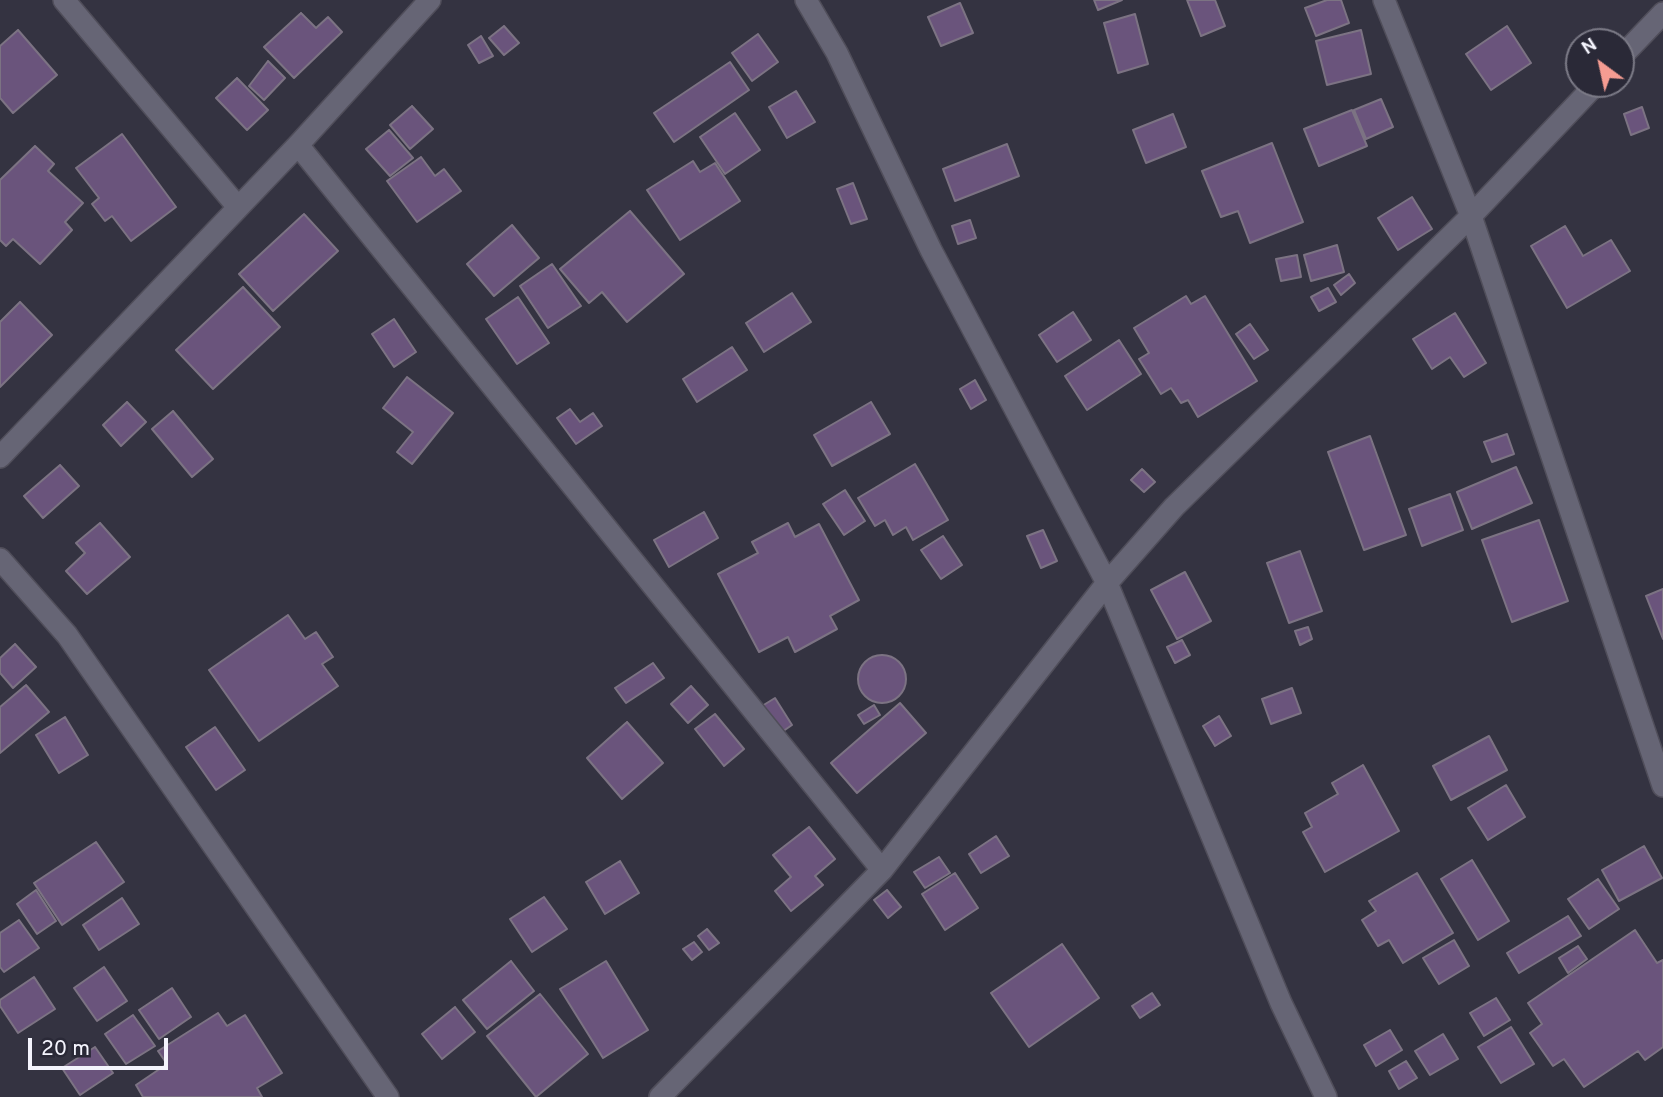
<!DOCTYPE html>
<style>
body{margin:0}
#map{position:relative;width:1663px;height:1097px;overflow:hidden;background:#343341;font-family:Overpass,sans-serif}
canvas{display:block}
.north{position:absolute;left:1565px;top:28px;width:70px;height:70px;box-sizing:border-box;background:#2a2937;border:2px solid #7b7a86;border-radius:50%;rotate:327deg;font-size:19px;font-weight:700;line-height:28px;text-align:center;color:#f4f4fd}
.north::after{content:'';display:block;margin:auto;width:24px;height:32px;background:#f59c92;clip-path:polygon(50% 0,100% 100%,50% 72%,0 100%)}
.scale{position:absolute;left:28px;top:1038px;width:140px;height:32px;box-sizing:border-box;border:4px solid #f4f4fd;border-top:0;padding-left:9px;font-size:21px;line-height:24px;white-space:nowrap;color:#f4f4fd;-webkit-text-stroke:5px #2a2937;paint-order:stroke}
</style>
<div id="map">
<canvas width="1663" height="1097"></canvas>
<div class="north">N</div>
<div class="scale">20 m</div>
</div>
<script>
const g = document.querySelector('canvas').getContext('2d');
g.lineJoin = 'round';
function fill(path, color) { g.fillStyle = color; g.fill(path, 'evenodd'); }
const poly = rows => new Path2D(rows.map(r => 'M' + r).join(''));
function strokePath(path, color, width, dash) { g.strokeStyle = color; g.lineWidth = width; g.lineCap = dash ? 'butt' : 'round'; g.setLineDash(dash || []); g.stroke(path); }
const building = poly([
 [1094,0,1122,0,1098,10,1094,0],
 [1187,0,1215,0,1225,26,1201,36,1187,0],
 [1327,0,1341,0,1349,23,1316,36,1305,8,1327,0],
 [960,3,973,33,941,46,928,17,960,3],
 [301,13,316,28,328,17,342,32,294,78,264,47,301,13],
 [1135,14,1148,64,1118,73,1104,23,1135,14],
 [504,26,519,43,504,55,489,38,504,26],
 [1507,26,1531,63,1491,90,1466,54,1507,26],
 [18,30,57,75,13,113,0,98,0,46,18,30],
 [1361,30,1371,74,1327,85,1316,41,1361,30],
 [758,34,778,62,752,81,732,53,758,34],
 [481,36,493,56,479,63,468,45,481,36],
 [268,61,285,78,264,100,249,86,268,61],
 [730,62,749,90,674,142,654,113,730,62],
 [237,78,268,110,247,130,216,98,237,78],
 [796,91,815,122,787,138,769,107,796,91],
 [1381,99,1393,127,1366,139,1354,110,1381,99],
 [412,106,433,129,410,149,390,125,412,106],
 [1642,107,1649,128,1631,135,1624,114,1642,107],
 [1352,110,1367,146,1319,166,1304,129,1352,110],
 [735,113,760,150,725,174,700,137,735,113],
 [1173,114,1186,147,1146,163,1133,130,1173,114],
 [389,130,413,158,390,176,366,149,389,130],
 [122,134,176,207,131,241,112,216,105,221,92,204,99,198,76,168,122,134],
 [1272,143,1303,222,1250,243,1238,211,1221,217,1202,171,1272,143],
 [1007,144,1019,176,955,201,943,169,1007,144],
 [35,146,54,164,48,171,83,203,65,222,72,230,40,264,13,239,6,246,0,240,0,180,35,146],
 [421,157,435,176,444,169,461,191,417,222,387,181,421,157],
 [693,161,700,172,715,163,740,201,680,240,647,190,693,161],
 [853,183,867,219,851,224,837,189,853,183],
 [1412,197,1432,229,1398,250,1378,218,1412,197],
 [630,211,684,274,627,322,602,292,589,303,560,269,630,211],
 [304,214,338,251,273,311,239,274,304,214],
 [970,220,976,238,958,244,952,226,970,220],
 [512,225,539,258,494,296,467,264,512,225],
 [1565,226,1583,256,1611,240,1630,271,1567,308,1531,246,1565,226],
 [1337,245,1344,272,1311,281,1304,255,1337,245],
 [1297,255,1301,277,1281,281,1276,259,1297,255],
 [552,264,581,306,548,328,520,286,552,264],
 [1349,274,1355,283,1341,295,1334,285,1349,274],
 [243,287,280,327,213,389,176,350,243,287],
 [1328,288,1336,302,1319,311,1311,297,1328,288],
 [792,293,811,322,764,352,746,323,792,293],
 [1186,296,1191,304,1205,296,1257,381,1198,417,1188,400,1181,403,1171,388,1161,394,1139,359,1149,353,1134,328,1186,296],
 [518,297,549,343,517,364,486,319,518,297],
 [20,302,52,335,0,387,0,322,20,302],
 [1073,312,1091,340,1057,362,1039,335,1073,312],
 [1455,313,1486,363,1464,377,1450,357,1432,369,1413,339,1455,313],
 [394,319,416,352,394,367,372,334,394,319],
 [1250,324,1268,350,1254,359,1236,334,1250,324],
 [1119,340,1141,374,1087,410,1065,376,1119,340],
 [732,347,747,370,697,402,683,379,732,347],
 [407,377,453,413,412,464,397,452,413,432,383,408,407,377],
 [975,380,986,400,971,409,960,389,975,380],
 [127,402,146,422,121,446,103,425,127,402],
 [871,402,890,434,832,466,814,435,871,402],
 [570,409,580,422,593,413,602,426,576,444,557,418,570,409],
 [173,411,213,459,192,477,152,429,173,411],
 [1507,434,1514,454,1492,462,1484,442,1507,434],
 [1370,436,1406,535,1364,550,1328,452,1370,436],
 [915,464,948,520,913,540,906,527,893,535,885,520,875,526,858,498,915,464],
 [60,465,79,486,43,518,24,496,60,465],
 [1516,467,1532,503,1472,529,1457,492,1516,467],
 [1142,469,1155,482,1144,492,1131,480,1142,469],
 [845,490,865,521,844,535,823,504,845,490],
 [1450,494,1463,530,1422,546,1409,509,1450,494],
 [704,512,718,538,669,567,654,540,704,512],
 [1539,520,1568,601,1512,622,1482,540,1539,520],
 [100,523,130,557,87,594,66,571,85,553,76,543,100,523],
 [788,523,795,537,819,524,859,600,830,616,837,629,795,652,788,637,759,652,718,574,758,553,752,542,788,523],
 [1043,530,1057,561,1041,568,1027,536,1043,530],
 [943,536,962,565,941,579,921,550,943,536],
 [1300,551,1322,611,1289,623,1267,563,1300,551],
 [1185,572,1211,621,1177,639,1151,590,1185,572],
 [1663,589,1663,639,1646,596,1663,589],
 [288,615,305,639,316,632,333,657,322,664,338,686,259,741,209,670,288,615],
 [1308,627,1312,639,1300,645,1295,631,1308,627],
 [1182,640,1190,655,1175,663,1167,647,1182,640],
 [15,644,36,667,13,688,0,673,0,658,15,644],
 '858 679a24 24 0 1 1 48 0a24 24 0 1 1-48 0Z',
 [653,663,664,678,626,703,615,688,653,663],
 [26,685,49,712,0,753,0,707,26,685],
 [691,686,708,705,688,723,671,704,691,686],
 [1292,688,1301,713,1271,724,1262,699,1292,688],
 [775,698,792,725,779,734,762,706,775,698],
 [900,703,926,733,857,793,831,763,900,703],
 [874,705,880,715,864,724,858,715,874,705],
 [715,714,744,749,724,766,695,729,715,714],
 [1219,716,1231,736,1215,746,1203,726,1219,716],
 [65,717,88,755,59,773,36,735,65,717],
 [627,722,663,763,622,799,587,758,627,722],
 [215,727,245,770,216,790,186,747,215,727],
 [1489,736,1507,770,1451,800,1433,766,1489,736],
 [1363,765,1399,831,1325,872,1303,832,1312,827,1305,813,1338,794,1332,783,1363,765],
 [1506,785,1525,817,1488,840,1468,808,1506,785],
 [809,827,835,859,815,876,823,885,791,911,775,891,791,877,773,855,809,827],
 [996,836,1009,856,981,873,969,854,996,836],
 [96,842,124,882,62,925,34,883,96,842],
 [1644,846,1662,878,1619,901,1602,870,1644,846],
 [939,857,950,873,925,888,914,872,939,857],
 [1472,860,1509,921,1478,940,1441,879,1472,860],
 [620,861,639,893,605,914,586,882,620,861],
 [955,873,978,908,945,930,922,894,955,873],
 [1417,873,1453,933,1403,963,1389,940,1378,946,1362,920,1376,911,1369,901,1417,873],
 [1598,879,1619,909,1589,929,1568,899,1598,879],
 [36,890,56,921,37,934,17,904,36,890],
 [887,890,901,907,888,918,874,900,887,890],
 [544,897,567,929,532,952,510,919,544,897],
 [122,898,139,924,99,950,83,925,122,898],
 [1568,916,1581,936,1519,973,1507,953,1568,916],
 [19,920,39,948,4,972,0,967,0,933,19,920],
 [707,929,719,943,709,950,698,936,707,929],
 [1635,930,1657,963,1663,960,1663,1047,1645,1060,1638,1051,1584,1087,1564,1059,1553,1066,1530,1033,1542,1024,1528,1003,1635,930],
 [1454,940,1469,966,1439,984,1423,958,1454,940],
 [694,942,702,952,692,960,683,949,694,942],
 [1062,944,1099,998,1029,1047,991,993,1062,944],
 [1578,946,1587,959,1568,973,1559,958,1578,946],
 [511,961,534,991,487,1029,463,1000,511,961],
 [606,961,648,1030,603,1058,560,989,606,961],
 [104,967,127,1001,97,1021,74,988,104,967],
 [34,977,55,1009,18,1033,0,1006,0,1000,34,977],
 [172,988,191,1017,159,1039,139,1010,172,988],
 [1152,993,1160,1005,1140,1018,1132,1006,1152,993],
 [540,994,588,1054,536,1097,487,1036,540,994],
 [1496,998,1510,1020,1484,1036,1470,1013,1496,998],
 [455,1007,475,1032,442,1059,422,1034,455,1007],
 [218,1013,227,1026,245,1015,282,1073,257,1088,262,1097,143,1097,136,1085,167,1064,158,1051,218,1013],
 [133,1015,155,1046,126,1064,105,1034,133,1015],
 [1511,1027,1534,1064,1501,1083,1478,1047,1511,1027],
 [1390,1030,1402,1050,1376,1066,1364,1045,1390,1030],
 [1443,1034,1458,1059,1430,1075,1415,1051,1443,1034],
 [95,1047,113,1073,80,1095,62,1068,95,1047],
 [1406,1061,1417,1078,1399,1089,1389,1071,1406,1061]
]);
fill(building, '#6a547c');
strokePath(building, '#7c7383', 2);
const minor = poly([
 [64,0,237,206],
 [806,0,837,53,931,250,1107,583,1281,1003,1326,1097],
 [1384,0,1471,216,1663,786],
 [1621,57,1663,13],
 [298,145,882,870],
 [0,457,298,145,430,0],
 [0,559,67,635,388,1097],
 [660,1097,882,870,1107,583,1174,507,1471,216,1596,84]
]);
strokePath(minor, '#504e5a', 24);
strokePath(minor, '#666575', 21);
</script>
